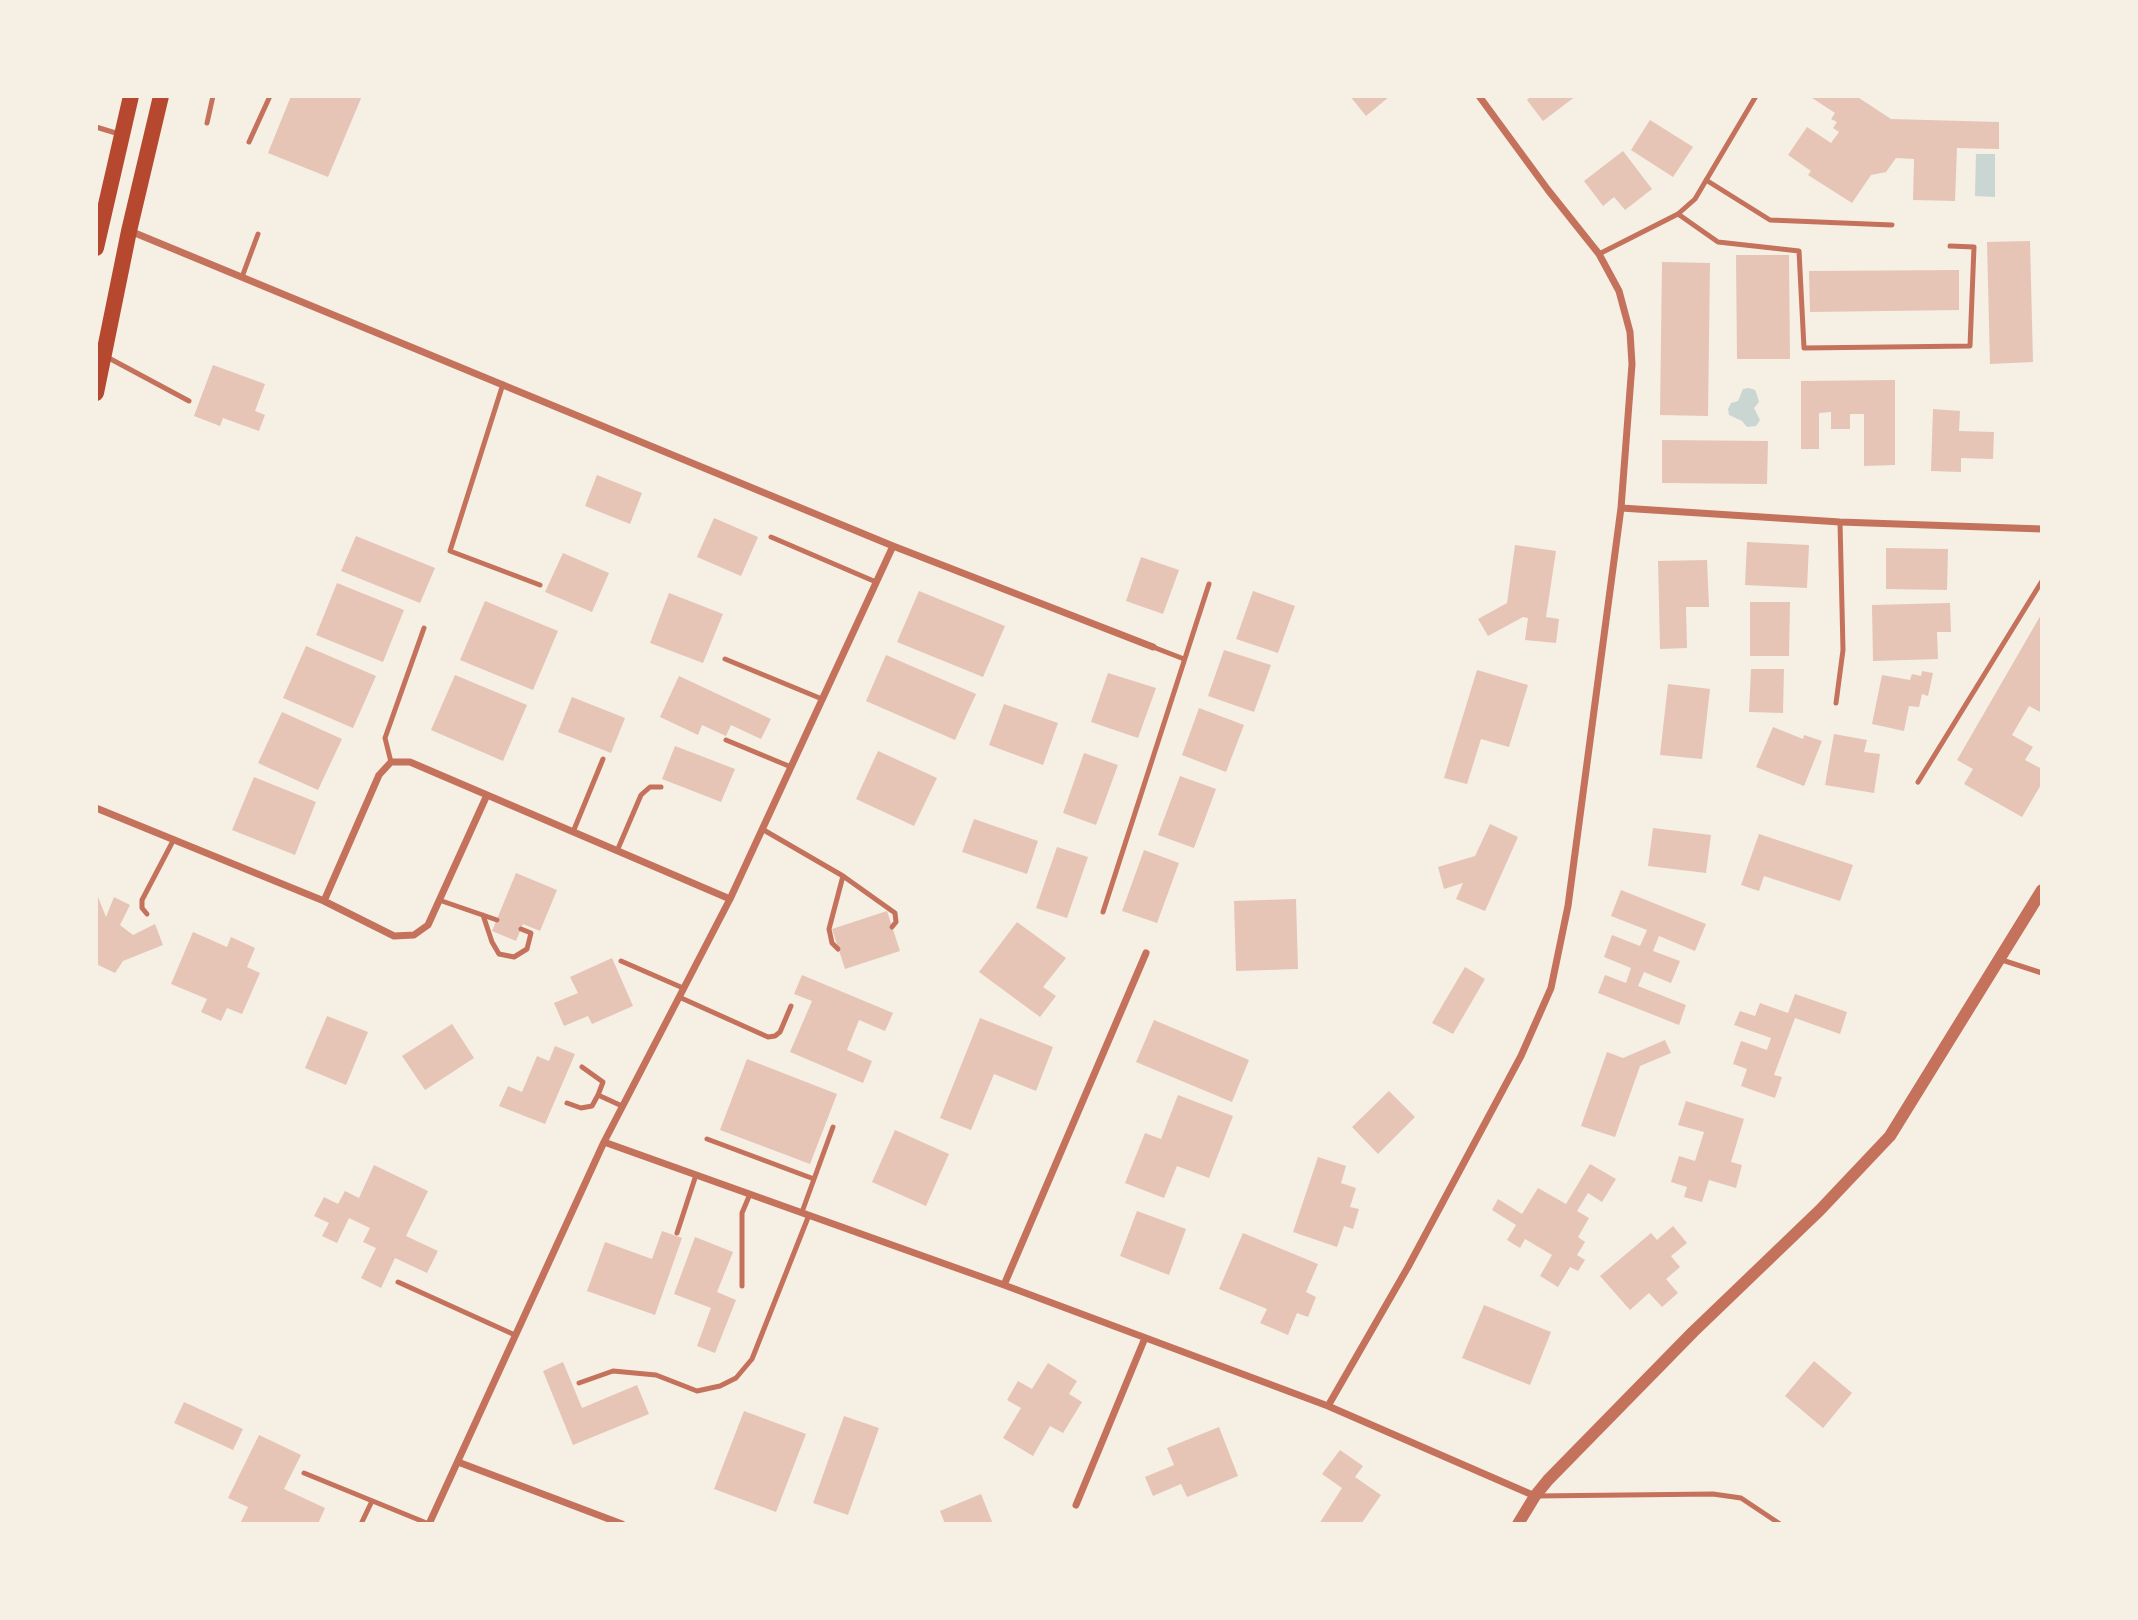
<!DOCTYPE html>
<style>
body{margin:0}
#map{position:relative;width:2138px;height:1620px;overflow:hidden;background:#f6efe4;font-family:"Playfair Display",serif}
canvas{display:block}
.frame{position:absolute;inset:0;border:98px solid #f6efe4;pointer-events:none}
</style>
<div id="map">
<canvas width="2138" height="1620"></canvas>
<div class="frame"></div>
</div>
<script>
const g = document.querySelector('canvas').getContext('2d');
g.lineJoin = 'round';
function fill(path, color) { g.fillStyle = color; g.fill(path, 'evenodd'); }
const poly = rows => new Path2D(rows.map(r => 'M' + r).join(''));
function strokePath(path, color, width, dash) { g.strokeStyle = color; g.lineWidth = width; g.lineCap = dash ? 'butt' : 'round'; g.setLineDash(dash || []); g.stroke(path); }
fill(poly([
 [1976,154,1995,154,1995,197,1975,196],
 [1749,388,1755,390,1757,395,1759,402,1754,408,1760,420,1756,426,1747,427,1742,421,1729,415,1728,409,1731,403,1738,401,1743,389]
]), '#c9d6d2');
fill(poly([
 [291,96,362,96,328,177,268,153],
 [1350,96,1390,96,1366,116],
 [1531,96,1576,96,1543,121,1527,100],
 [1809,96,1856,96,1891,119,1999,122,1999,149,1957,148,1955,201,1913,200,1914,159,1896,158,1886,172,1871,175,1852,203,1808,175,1811,171,1788,155,1807,127,1831,143,1839,132,1833,128,1837,122,1831,119,1835,113],
 [1650,120,1693,147,1673,177,1631,150],
 [1623,151,1652,189,1625,210,1614,197,1603,206,1584,181],
 [2030,241,2033,362,1990,364,1987,242],
 [1736,255,1789,255,1790,359,1737,359],
 [1662,262,1710,263,1708,416,1660,415],
 [1959,270,1959,310,1810,312,1809,271],
 [213,365,265,384,255,411,265,415,259,431,223,418,220,426,194,416],
 [1895,380,1895,465,1864,466,1864,414,1850,414,1850,429,1831,429,1831,412,1819,413,1819,449,1801,449,1801,381],
 [1933,409,1960,411,1959,431,1994,432,1993,459,1961,458,1961,472,1931,471],
 [1662,440,1768,441,1767,484,1662,483],
 [597,475,642,493,630,524,585,506],
 [714,518,758,537,741,576,697,557],
 [356,536,435,568,420,603,341,571],
 [1747,542,1809,545,1807,588,1745,585],
 [1515,545,1556,551,1546,617,1559,619,1556,643,1525,640,1528,618,1523,617,1488,636,1478,619,1507,603],
 [1886,548,1948,549,1947,590,1886,589],
 [563,553,609,573,592,612,545,592],
 [1141,557,1179,570,1163,614,1126,601],
 [1707,560,1709,607,1686,607,1687,648,1660,649,1658,561],
 [337,583,404,610,383,662,316,635],
 [919,591,1005,626,983,677,897,642],
 [1253,591,1295,606,1278,653,1236,639],
 [669,593,723,614,703,663,650,643],
 [485,601,558,631,533,690,460,660],
 [1750,602,1790,602,1789,656,1750,656],
 [1950,603,1951,632,1937,632,1938,659,1873,661,1872,605],
 [2042,613,2042,713,2029,706,2012,735,2033,747,2025,760,2042,769,2042,783,2022,817,1964,784,1973,769,1957,760],
 [306,646,376,676,353,728,283,698],
 [1224,650,1271,665,1254,712,1208,696],
 [886,655,976,694,955,740,866,701],
 [1751,669,1784,669,1783,713,1749,712],
 [1477,670,1528,685,1509,747,1481,739,1467,784,1444,778],
 [1922,671,1933,673,1928,696,1922,694,1919,707,1909,706,1904,731,1872,724,1882,675,1910,680,1912,674,1921,676],
 [1108,673,1156,688,1138,738,1091,722],
 [455,675,527,705,503,761,431,730],
 [679,676,771,719,761,739,731,725,726,736,702,725,698,735,660,717],
 [1668,684,1710,689,1702,759,1660,755],
 [572,697,625,718,611,753,558,732],
 [1004,704,1058,723,1043,765,989,745],
 [1199,708,1244,725,1226,772,1182,755],
 [282,712,342,739,318,790,258,763],
 [1773,727,1803,739,1804,735,1822,741,1804,786,1756,767],
 [1834,734,1867,740,1864,752,1880,754,1874,793,1825,785],
 [675,746,735,769,721,802,662,779],
 [878,751,937,778,914,826,856,799],
 [1084,753,1118,765,1096,825,1063,813],
 [1180,776,1216,789,1194,848,1158,835],
 [254,777,316,802,295,855,232,830],
 [974,819,1038,841,1027,874,962,852],
 [1490,824,1518,837,1485,911,1456,899,1463,883,1444,889,1438,867,1475,856],
 [1653,828,1711,835,1706,873,1648,866],
 [1759,834,1853,865,1840,901,1764,876,1759,891,1741,885],
 [1057,847,1088,857,1067,918,1036,908],
 [1144,850,1179,863,1157,923,1122,911],
 [516,873,557,890,540,931,523,924,516,941,492,931],
 [1621,890,1706,924,1695,951,1659,936,1653,951,1680,961,1671,983,1644,972,1638,986,1686,1005,1679,1025,1598,993,1605,975,1626,983,1631,968,1604,957,1612,935,1640,946,1647,930,1611,916],
 [96,892,106,917,114,897,130,905,120,925,133,935,155,924,163,945,123,961,115,973,96,964],
 [1296,899,1298,969,1236,971,1234,901],
 [887,911,900,951,845,969,832,929],
 [1017,922,1066,958,1043,987,1056,996,1040,1017,979,972],
 [193,932,227,947,231,937,255,948,247,967,260,973,242,1014,227,1008,221,1021,201,1012,207,999,171,984],
 [612,958,633,1006,592,1024,588,1016,564,1026,554,1003,578,993,570,977],
 [1465,967,1485,979,1453,1034,1432,1023],
 [802,975,893,1013,885,1031,859,1020,847,1050,872,1061,863,1083,790,1052,812,1001,794,994],
 [1795,994,1847,1012,1840,1034,1795,1018,1774,1075,1782,1077,1775,1098,1741,1086,1747,1069,1733,1064,1741,1041,1767,1050,1771,1038,1734,1025,1740,1011,1755,1016,1760,1003,1788,1013],
 [327,1016,368,1032,346,1085,305,1068],
 [980,1018,1053,1047,1036,1091,994,1074,971,1130,940,1118],
 [1154,1020,1249,1060,1232,1102,1136,1062],
 [452,1024,474,1058,425,1090,402,1056],
 [1665,1040,1671,1053,1640,1066,1615,1137,1581,1126,1607,1052,1623,1058],
 [555,1046,575,1054,545,1124,499,1106,508,1086,522,1092,537,1056,549,1061],
 [747,1059,837,1094,810,1164,720,1130],
 [1389,1091,1415,1117,1378,1154,1352,1127],
 [1178,1095,1233,1116,1209,1178,1177,1166,1164,1198,1125,1183,1145,1133,1161,1139],
 [1686,1101,1744,1119,1731,1162,1742,1165,1736,1188,1709,1180,1702,1202,1684,1197,1687,1187,1671,1182,1679,1156,1695,1161,1704,1132,1678,1125],
 [895,1130,949,1154,926,1206,872,1182],
 [1318,1157,1346,1166,1341,1183,1356,1188,1350,1207,1359,1209,1353,1229,1344,1226,1337,1247,1293,1232],
 [1590,1164,1616,1179,1602,1202,1588,1193,1577,1211,1589,1218,1578,1237,1585,1242,1577,1255,1585,1260,1578,1271,1570,1267,1558,1287,1540,1276,1552,1255,1525,1239,1520,1248,1507,1240,1516,1225,1492,1210,1498,1199,1522,1214,1538,1188,1566,1204],
 [374,1165,428,1191,406,1236,438,1251,427,1273,395,1258,381,1288,361,1278,376,1248,363,1242,370,1228,349,1218,337,1243,322,1236,329,1223,314,1216,324,1197,338,1204,345,1191,359,1198],
 [1137,1211,1186,1229,1169,1275,1120,1256],
 [1673,1226,1687,1243,1671,1256,1680,1267,1666,1279,1678,1293,1662,1307,1649,1293,1630,1310,1600,1276,1651,1233,1657,1240],
 [662,1231,682,1238,655,1315,587,1291,605,1242,652,1259],
 [1243,1233,1318,1264,1306,1292,1316,1297,1308,1317,1297,1313,1288,1335,1260,1323,1267,1309,1219,1289],
 [695,1237,733,1252,717,1292,736,1300,715,1353,697,1346,711,1308,674,1294],
 [1484,1305,1551,1332,1530,1385,1462,1358],
 [1814,1361,1852,1393,1823,1428,1785,1396],
 [563,1362,582,1408,637,1385,649,1414,573,1445,543,1371],
 [1048,1363,1077,1381,1069,1394,1082,1402,1063,1433,1050,1426,1033,1456,1003,1438,1021,1408,1007,1400,1018,1381,1032,1389],
 [184,1402,243,1429,233,1450,174,1423],
 [744,1411,806,1434,776,1512,714,1489],
 [844,1416,879,1428,848,1515,813,1503],
 [1219,1427,1238,1476,1187,1497,1181,1484,1153,1496,1145,1477,1174,1465,1167,1448],
 [259,1435,301,1455,284,1489,325,1508,318,1524,240,1524,248,1507,228,1498],
 [1340,1450,1363,1466,1355,1477,1381,1495,1361,1524,1319,1524,1342,1488,1322,1474],
 [981,1494,993,1524,945,1524,940,1511]
]), '#e6c5b7');
strokePath(poly([
 [207,123,213,96],
 [96,127,119,134],
 [249,142,270,96],
 [1706,180,1770,220,1892,225],
 [1678,214,1718,242,1799,251,1804,348,1970,346,1974,247,1950,246],
 [1599,254,1678,214,1695,199,1756,96],
 [242,277,258,234],
 [105,356,189,401],
 [503,384,450,551,540,585],
 [771,537,876,582],
 [1153,647,1184,659],
 [725,659,822,699],
 [1836,703,1843,650,1840,522],
 [726,740,791,767],
 [391,762,385,738,424,628],
 [1918,782,2042,581],
 [762,829,843,876,895,913,896,922,892,927],
 [573,832,603,759],
 [617,851,641,795,650,787,661,787],
 [439,900,497,920],
 [1103,912,1209,584],
 [147,914,142,908,142,900,174,839],
 [483,915,492,942,499,954,514,957,527,949,531,933,521,929],
 [838,949,832,943,829,929,843,876],
 [2002,960,2042,973],
 [621,961,683,988],
 [679,997,768,1037,775,1036,780,1032,791,1006],
 [582,1067,603,1082,598,1095],
 [567,1103,581,1108,592,1106,598,1095,622,1106],
 [707,1139,814,1179],
 [802,1212,833,1127],
 [677,1233,696,1175],
 [398,1282,515,1335],
 [742,1286,742,1213,750,1194],
 [579,1383,613,1371,656,1375,697,1391,720,1386,736,1378,752,1359,809,1215],
 [304,1473,429,1524],
 [1536,1496,1713,1494,1741,1498,1780,1524],
 [361,1524,372,1501]
]), '#c5725c', 5);
strokePath(poly([
 [130,231,893,546,1153,647],
 [1621,508,1840,522,2042,529],
 [96,808,324,901,394,936,414,935,428,925,487,795],
 [324,901,379,775,391,762,410,762,730,899],
 [604,1142,1004,1285,1328,1406,1535,1496],
 [1004,1285,1146,953],
 [1328,1406,1408,1267,1521,1056,1551,988,1568,906,1621,508,1632,364,1630,332,1619,291,1599,254,1548,190,1479,96],
 [458,1462,622,1524],
 [1076,1505,1145,1338],
 [429,1524,604,1142,730,899,893,546]
]), '#c5725c', 7);
strokePath(poly([
 [1518,1524,1535,1496,1548,1480,1693,1332,1820,1210,1890,1136,2042,890]
]), '#c5725c', 12);
strokePath(poly([
 [96,248,131,96],
 [96,393,129,231,161,96]
]), '#b5482f', 16);
</script>
